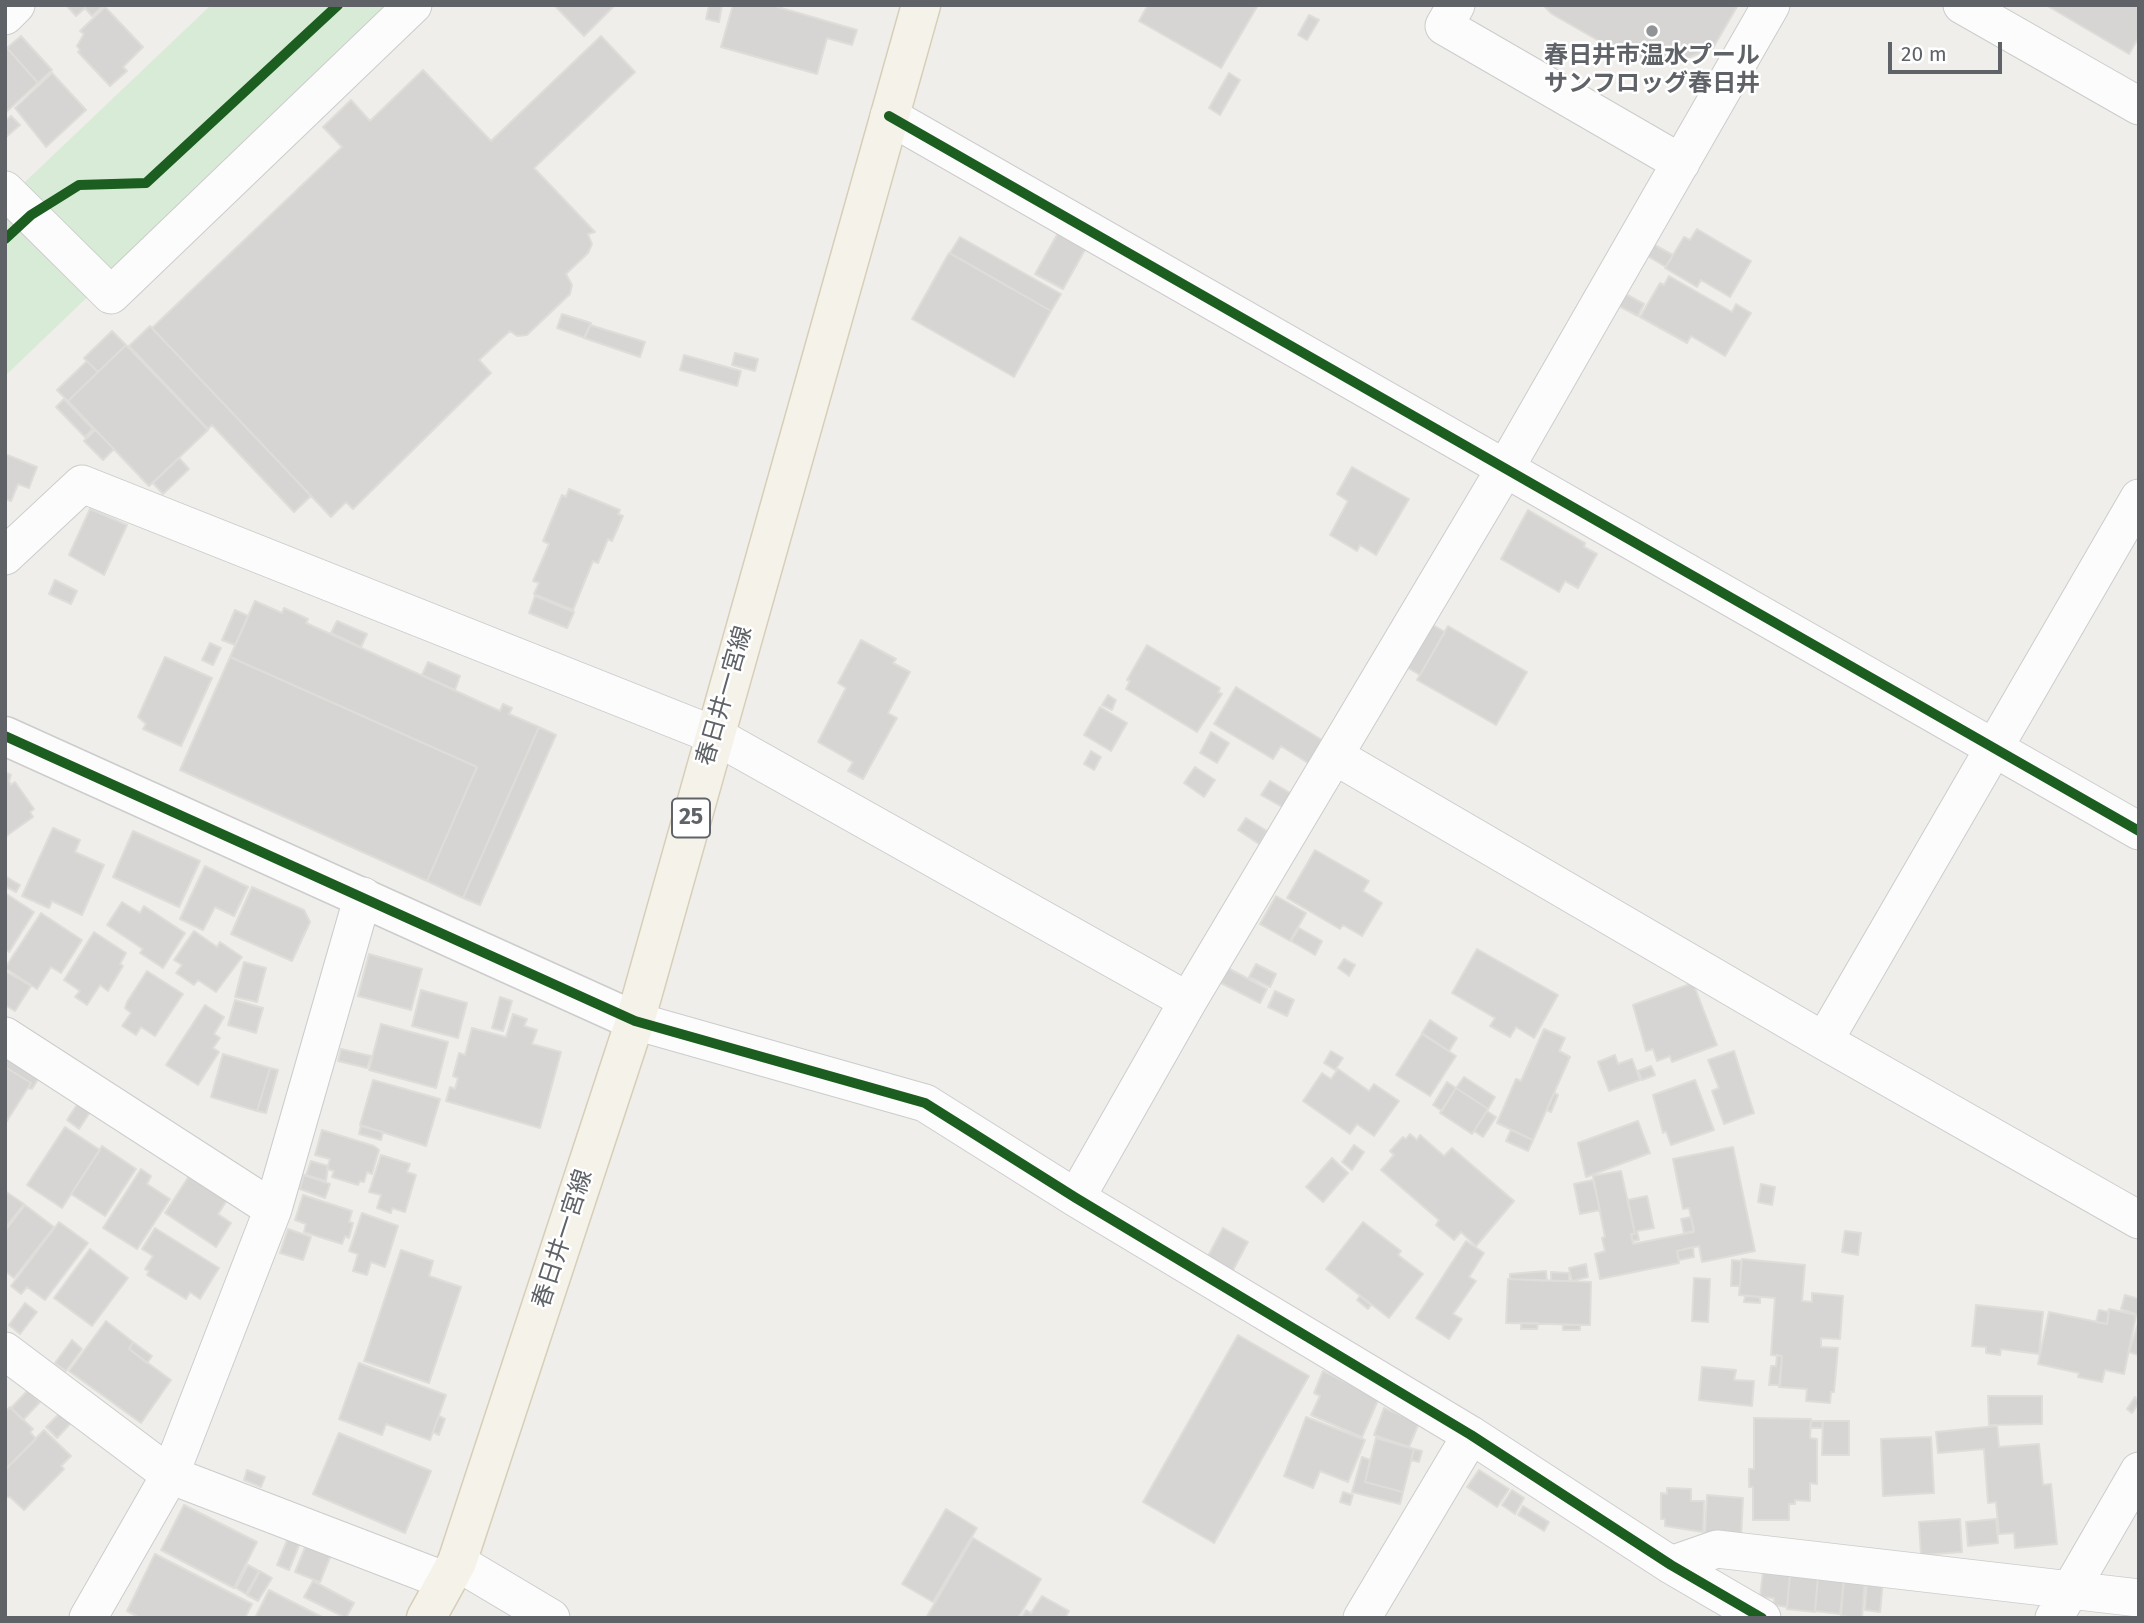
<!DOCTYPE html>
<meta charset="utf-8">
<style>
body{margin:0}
#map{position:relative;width:2144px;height:1623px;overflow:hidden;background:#efeeea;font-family:"Fira Sans",sans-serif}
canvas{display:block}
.frame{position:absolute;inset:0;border:7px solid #5f6368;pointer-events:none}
.scale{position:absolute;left:1888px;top:42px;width:114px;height:32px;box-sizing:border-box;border:4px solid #5f6368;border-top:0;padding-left:9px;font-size:21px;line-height:24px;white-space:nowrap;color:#5f6368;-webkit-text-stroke:5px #fff;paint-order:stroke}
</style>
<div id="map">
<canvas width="2144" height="1623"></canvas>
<div class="frame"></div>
<div class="scale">20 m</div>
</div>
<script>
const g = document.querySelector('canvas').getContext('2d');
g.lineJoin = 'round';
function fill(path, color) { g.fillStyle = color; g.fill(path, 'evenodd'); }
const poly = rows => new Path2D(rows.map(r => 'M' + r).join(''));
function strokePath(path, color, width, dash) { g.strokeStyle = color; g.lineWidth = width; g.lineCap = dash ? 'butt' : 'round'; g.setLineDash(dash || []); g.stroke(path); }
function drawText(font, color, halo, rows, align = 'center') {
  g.font = font + ' "Fira Sans","Noto Sans JP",sans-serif'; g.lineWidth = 5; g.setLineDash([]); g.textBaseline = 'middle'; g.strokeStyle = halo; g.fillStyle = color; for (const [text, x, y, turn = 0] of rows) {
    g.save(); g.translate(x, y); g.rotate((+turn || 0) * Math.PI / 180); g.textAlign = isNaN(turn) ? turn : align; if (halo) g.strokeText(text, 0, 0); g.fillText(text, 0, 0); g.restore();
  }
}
fill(poly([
 [211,5,392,5,5,376,5,201]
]), '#d8ebd6');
const building = poly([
 [66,5,104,5,92,16,85,8,76,16,66,5],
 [554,5,615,5,584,36,554,5],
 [709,5,722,5,719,22,706,19,709,5],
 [733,5,771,5,857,30,852,45,827,38,817,74,721,47,733,5],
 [1148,5,1258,5,1221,68,1139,21,1148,5],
 [1543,5,1738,5,1713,48,1685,59,1654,62,1620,53,1552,14,1543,5],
 [2046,5,2139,5,2139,37,2129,54,2046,5],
 [105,7,143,47,123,67,127,71,110,86,78,52,80,50,77,46,84,34,80,31,105,7],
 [1309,15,1319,20,1307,40,1298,35,1309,15],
 [21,36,52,70,38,83,7,48,21,36],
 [601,36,635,72,534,168,595,232,588,234,592,244,588,253,566,274,572,285,570,294,527,335,517,336,510,331,479,360,491,373,353,509,346,502,331,517,152,328,342,147,323,127,351,100,370,121,423,70,491,141,601,36],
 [7,48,38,83,5,113,5,50,7,48],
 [52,73,86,110,46,147,15,108,52,73],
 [1229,73,1240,80,1220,115,1209,108,1229,73],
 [11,116,20,125,5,138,5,121,11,116],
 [1697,229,1751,261,1730,297,1701,280,1697,287,1665,268,1684,237,1690,240,1697,229],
 [1058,233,1086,248,1063,289,1035,274,1058,233],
 [960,237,1061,294,1051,311,950,253,960,237],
 [1651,243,1673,255,1666,267,1644,254,1651,243],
 [949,253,1051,311,1014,377,912,319,949,253],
 [1669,276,1732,312,1736,304,1751,313,1725,356,1691,336,1687,343,1640,317,1660,283,1664,285,1669,276],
 [1624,293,1644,304,1638,316,1617,305,1624,293],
 [562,314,591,323,585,338,557,328,562,314],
 [590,325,645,342,640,357,584,338,590,325],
 [150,326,311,496,294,512,212,425,208,429,129,346,150,326],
 [112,331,126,345,98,372,84,358,112,331],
 [126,345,208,430,149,486,68,401,126,345],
 [735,353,758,359,755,371,732,365,735,353],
 [684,355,741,371,737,386,680,370,684,355],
 [87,361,98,372,68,401,57,390,87,361],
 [64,399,93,429,85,437,56,407,64,399],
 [95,430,114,449,103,460,84,441,95,430],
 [5,454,37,467,29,488,18,484,11,501,5,499,5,454],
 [179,458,189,469,163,494,153,483,179,458],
 [1352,467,1409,499,1376,555,1360,545,1357,551,1330,535,1348,501,1337,494,1352,467],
 [569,489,620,510,618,514,623,516,612,541,608,539,598,563,593,561,573,610,534,594,539,583,533,581,549,544,543,541,562,495,566,497,569,489],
 [90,509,127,525,104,575,69,555,90,509],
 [1528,510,1585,543,1584,547,1597,554,1578,588,1565,581,1559,592,1501,559,1528,510],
 [55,580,77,591,71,604,49,594,55,580],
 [535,596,574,612,567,628,529,613,535,596],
 [255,601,282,613,284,608,308,619,306,623,500,711,503,704,512,708,509,714,539,727,463,898,427,881,477,767,230,657,255,601],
 [235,610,248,616,235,645,222,640,235,610],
 [337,621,367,634,361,647,331,633,337,621],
 [1433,625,1445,632,1420,675,1408,668,1433,625],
 [1448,626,1527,672,1496,725,1417,680,1448,626],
 [861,640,896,659,893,663,910,672,888,713,897,718,863,779,848,771,853,762,818,742,846,688,838,683,861,640],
 [210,643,221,648,213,665,202,660,210,643],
 [1147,645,1220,688,1218,692,1222,694,1197,732,1126,689,1130,681,1127,680,1147,645],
 [165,657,212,678,181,746,143,729,146,724,138,717,165,657],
 [230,657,477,767,427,881,180,770,230,657],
 [428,662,460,676,455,690,422,675,428,662],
 [1236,687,1322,740,1308,763,1281,746,1273,759,1214,724,1236,687],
 [1108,695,1116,700,1112,710,1102,705,1108,695],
 [1100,707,1127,723,1111,751,1084,735,1100,707],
 [539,727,556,735,480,905,463,898,539,727],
 [1211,732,1229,743,1217,763,1200,753,1211,732],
 [1091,751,1101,757,1094,770,1084,764,1091,751],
 [1195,767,1215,780,1204,797,1184,783,1195,767],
 [5,772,11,775,9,781,11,785,15,782,34,809,30,812,33,817,5,837,5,772],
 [1270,781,1292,794,1284,808,1261,795,1270,781],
 [1246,818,1267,831,1259,844,1238,830,1246,818],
 [53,828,80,840,75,852,104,865,82,915,52,901,49,908,22,896,53,828],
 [133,831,200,861,179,907,113,877,133,831],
 [1315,850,1369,881,1363,891,1382,903,1362,936,1343,925,1340,929,1287,898,1315,850],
 [205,866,248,887,234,916,215,907,203,930,180,919,205,866],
 [5,876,20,885,16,892,5,886,5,876],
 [252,887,304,910,310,922,292,961,231,934,252,887],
 [5,893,34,912,9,952,5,949,5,893],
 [1276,896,1306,913,1290,941,1260,924,1276,896],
 [122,902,140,913,144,906,185,933,163,968,140,953,143,949,107,925,122,902],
 [41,913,82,940,61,973,51,967,37,989,5,968,41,913],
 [1299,928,1322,941,1315,955,1291,941,1299,928],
 [194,931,217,947,220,942,242,957,216,992,198,980,194,985,176,973,182,965,174,960,194,931],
 [94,932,126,953,120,964,123,966,108,991,100,985,87,1005,75,997,80,991,64,980,94,932],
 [1477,949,1558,995,1534,1038,1516,1027,1510,1037,1490,1026,1495,1018,1452,993,1477,949],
 [369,954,422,969,411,1010,358,996,369,954],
 [1344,959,1355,965,1349,976,1338,968,1344,959],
 [244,962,266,968,257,1002,235,997,244,962],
 [1256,964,1276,974,1270,987,1249,977,1256,964],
 [1228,968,1267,989,1260,1003,1221,983,1228,968],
 [5,971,31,986,15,1011,5,1005,5,971],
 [147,971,183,994,155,1036,141,1027,136,1035,122,1026,131,1013,125,1008,127,1002,147,971],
 [1693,983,1717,1045,1672,1062,1670,1056,1657,1061,1653,1049,1646,1051,1633,1005,1693,983],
 [421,990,467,1003,458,1038,412,1026,421,990],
 [1275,991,1294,1000,1287,1016,1268,1007,1275,991],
 [500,997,512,1001,503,1031,492,1028,500,997],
 [235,1000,263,1008,256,1033,228,1025,235,1000],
 [205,1005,224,1017,214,1034,220,1038,213,1048,219,1052,198,1085,166,1065,205,1005],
 [513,1014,527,1019,524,1026,537,1030,532,1044,561,1052,540,1128,446,1101,450,1087,455,1089,458,1078,453,1076,459,1053,465,1055,472,1028,506,1037,513,1014],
 [1430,1020,1457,1038,1449,1051,1422,1033,1430,1020],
 [381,1024,448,1042,436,1088,369,1070,381,1024],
 [1544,1029,1565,1038,1559,1051,1570,1057,1533,1140,1497,1123,1516,1079,1521,1081,1544,1029],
 [1422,1034,1456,1056,1430,1096,1396,1075,1422,1034],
 [341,1049,371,1056,367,1068,338,1061,341,1049],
 [5,1050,42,1073,32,1089,28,1088,31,1083,5,1067,5,1050],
 [1331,1051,1343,1058,1335,1070,1324,1063,1331,1051],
 [1734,1051,1754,1113,1724,1124,1712,1091,1719,1088,1708,1060,1734,1051],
 [223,1054,270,1068,257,1111,211,1097,223,1054],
 [1615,1055,1618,1064,1632,1059,1640,1080,1609,1091,1598,1062,1615,1055],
 [1651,1066,1655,1075,1642,1080,1638,1071,1651,1066],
 [5,1067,31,1083,5,1124,5,1067],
 [270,1068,278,1070,266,1113,257,1111,270,1068],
 [1338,1069,1369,1091,1374,1084,1399,1101,1374,1136,1357,1124,1350,1134,1303,1101,1322,1073,1331,1079,1338,1069],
 [1464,1077,1495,1097,1488,1109,1456,1088,1464,1077],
 [373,1080,440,1099,426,1146,360,1125,373,1080],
 [1695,1080,1714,1130,1671,1145,1666,1131,1663,1133,1653,1095,1695,1080],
 [1447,1082,1456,1088,1442,1111,1433,1105,1447,1082],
 [1456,1088,1488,1109,1472,1134,1440,1113,1456,1088],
 [1554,1093,1558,1095,1551,1112,1547,1110,1554,1093],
 [82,1097,94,1106,79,1129,67,1120,82,1097],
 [1487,1111,1496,1117,1483,1137,1474,1131,1487,1111],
 [1638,1121,1650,1153,1586,1177,1578,1143,1638,1121],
 [361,1126,383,1132,381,1140,359,1134,361,1126],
 [65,1127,100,1150,62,1208,27,1185,65,1127],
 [322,1130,374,1146,379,1150,372,1174,367,1172,364,1182,360,1181,358,1185,332,1177,334,1171,327,1169,330,1159,315,1155,322,1130],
 [1511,1130,1533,1140,1528,1151,1506,1141,1511,1130],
 [1410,1134,1417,1140,1420,1135,1444,1156,1452,1148,1514,1201,1476,1246,1461,1232,1454,1240,1436,1225,1439,1220,1381,1170,1394,1155,1390,1151,1403,1137,1406,1139,1410,1134],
 [1354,1145,1364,1152,1352,1170,1342,1162,1354,1145],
 [102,1146,136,1169,105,1216,71,1194,102,1146],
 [1733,1147,1755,1251,1702,1262,1699,1246,1677,1251,1679,1263,1600,1279,1595,1254,1605,1251,1602,1238,1605,1237,1593,1176,1621,1171,1635,1234,1631,1234,1633,1244,1694,1232,1689,1208,1683,1209,1673,1159,1733,1147],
 [381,1155,410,1164,407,1172,416,1175,405,1212,392,1208,391,1213,377,1208,381,1195,369,1192,381,1155],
 [1332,1158,1348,1173,1323,1202,1306,1187,1332,1158],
 [311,1161,328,1166,326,1181,306,1175,311,1161],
 [141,1169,151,1176,147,1184,170,1199,137,1249,103,1228,141,1169],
 [191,1173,229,1197,218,1214,231,1223,216,1247,165,1213,191,1173],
 [304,1175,330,1184,325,1198,300,1189,304,1175],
 [1593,1180,1600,1210,1580,1214,1574,1184,1593,1180],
 [1761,1184,1775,1187,1772,1205,1758,1202,1761,1184],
 [5,1191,24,1204,5,1228,5,1191],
 [303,1195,352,1211,349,1222,353,1223,349,1238,345,1236,342,1244,304,1232,306,1224,295,1220,303,1195],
 [1647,1196,1654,1228,1637,1231,1639,1240,1633,1241,1631,1234,1635,1234,1628,1200,1647,1196],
 [25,1205,54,1227,14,1278,5,1271,5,1231,25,1205],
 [362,1213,398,1226,385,1267,371,1262,367,1275,353,1271,358,1254,349,1251,362,1213],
 [1691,1217,1694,1231,1684,1233,1681,1219,1691,1217],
 [59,1222,88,1243,45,1300,27,1287,21,1294,11,1286,59,1222],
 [1363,1222,1401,1251,1398,1255,1423,1274,1389,1318,1326,1269,1363,1222],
 [155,1228,219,1268,200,1299,190,1292,186,1299,147,1275,149,1271,145,1269,153,1256,142,1249,155,1228],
 [1223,1228,1248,1242,1232,1272,1207,1258,1223,1228],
 [288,1229,311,1237,303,1260,280,1253,288,1229],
 [1845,1231,1861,1233,1858,1255,1842,1252,1845,1231],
 [1466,1241,1484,1253,1469,1277,1476,1281,1453,1314,1462,1319,1449,1339,1416,1318,1466,1241],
 [1693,1247,1694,1257,1679,1260,1677,1251,1693,1247],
 [90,1249,128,1278,92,1326,54,1298,90,1249],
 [401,1250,433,1261,429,1276,461,1287,429,1383,364,1361,401,1250],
 [1742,1259,1805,1265,1802,1301,1812,1302,1812,1293,1843,1296,1840,1339,1821,1338,1821,1347,1838,1348,1834,1392,1831,1392,1830,1403,1806,1401,1807,1389,1779,1387,1782,1356,1771,1355,1775,1298,1739,1295,1742,1259],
 [1732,1260,1741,1261,1740,1286,1731,1286,1732,1260],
 [1586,1264,1588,1277,1572,1281,1569,1268,1586,1264],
 [1546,1271,1547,1281,1510,1279,1510,1274,1546,1271],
 [1551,1272,1569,1273,1569,1281,1551,1281,1551,1272],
 [1694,1278,1710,1279,1708,1322,1692,1321,1694,1278],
 [1508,1279,1591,1282,1590,1325,1506,1323,1508,1279],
 [2125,1295,2139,1299,2139,1315,2121,1309,2125,1295],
 [1360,1296,1371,1305,1368,1309,1357,1300,1360,1296],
 [1745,1296,1760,1297,1760,1303,1744,1302,1745,1296],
 [25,1303,37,1312,20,1334,9,1325,25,1303],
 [1976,1305,2043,1312,2039,1354,2001,1349,2000,1355,1986,1353,1986,1347,1972,1346,1976,1305],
 [2109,1309,2136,1315,2124,1374,2105,1370,2102,1382,2078,1377,2079,1373,2038,1364,2049,1312,2107,1324,2109,1309],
 [2099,1310,2109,1312,2107,1324,2096,1322,2099,1310],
 [106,1321,133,1342,129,1349,171,1380,141,1423,69,1371,106,1321],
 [2139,1321,2139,1355,2129,1352,2139,1321],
 [1521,1323,1538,1323,1537,1329,1521,1329,1521,1323],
 [1563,1325,1580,1325,1580,1330,1563,1330,1563,1325],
 [1238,1335,1309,1376,1214,1543,1143,1502,1238,1335],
 [72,1340,82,1349,66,1371,55,1363,72,1340],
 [133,1342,152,1356,147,1363,129,1349,133,1342],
 [1777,1355,1782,1356,1780,1385,1769,1385,1771,1366,1776,1366,1777,1355],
 [359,1363,446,1395,430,1440,386,1424,382,1435,339,1419,359,1363],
 [1702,1367,1736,1370,1734,1380,1754,1381,1752,1406,1699,1400,1702,1367],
 [1323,1371,1379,1398,1362,1437,1311,1415,1320,1396,1314,1393,1323,1371],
 [28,1390,40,1402,23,1420,11,1408,28,1390],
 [1988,1396,2042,1396,2042,1424,1989,1425,1988,1396],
 [2135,1397,2139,1403,2132,1413,2127,1409,2135,1397],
 [10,1407,33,1429,30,1432,36,1439,5,1470,5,1412,10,1407],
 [1384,1408,1419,1423,1409,1447,1374,1435,1384,1408],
 [61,1412,72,1422,57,1438,46,1427,61,1412],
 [439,1416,445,1419,439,1435,433,1432,439,1416],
 [1306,1417,1365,1440,1348,1482,1320,1471,1313,1488,1284,1476,1306,1417],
 [1754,1418,1811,1419,1810,1438,1817,1439,1817,1484,1810,1483,1810,1501,1795,1500,1795,1504,1789,1504,1789,1520,1753,1520,1753,1487,1749,1487,1749,1469,1754,1469,1754,1418],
 [1811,1421,1823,1421,1822,1428,1810,1428,1811,1421],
 [1823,1421,1849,1421,1849,1455,1822,1455,1823,1421],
 [1997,1426,1999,1447,2039,1444,2043,1485,2051,1484,2057,1544,2015,1548,2014,1533,1999,1534,1996,1502,1988,1503,1984,1449,1938,1453,1936,1432,1997,1426],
 [44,1430,71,1456,61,1466,64,1469,24,1510,10,1497,5,1497,5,1470,44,1430],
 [339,1433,431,1471,405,1533,313,1494,339,1433],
 [1931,1437,1934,1493,1883,1496,1881,1439,1931,1437],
 [1376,1438,1414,1449,1403,1492,1365,1482,1376,1438],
 [1414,1449,1422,1451,1419,1462,1411,1460,1414,1449],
 [1362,1457,1370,1460,1365,1482,1403,1492,1400,1504,1352,1492,1362,1457],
 [247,1470,265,1477,261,1487,244,1480,247,1470],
 [1479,1470,1509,1489,1497,1507,1467,1487,1479,1470],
 [1667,1488,1691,1489,1691,1501,1704,1501,1703,1532,1665,1526,1665,1519,1661,1519,1661,1493,1667,1494,1667,1488],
 [1512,1490,1524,1498,1515,1514,1502,1505,1512,1490],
 [1343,1492,1353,1495,1350,1505,1340,1502,1343,1492],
 [1707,1495,1743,1498,1741,1538,1705,1535,1707,1495],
 [184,1505,257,1542,234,1588,161,1550,184,1505],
 [1523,1506,1549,1522,1544,1531,1518,1515,1523,1506],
 [946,1509,977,1528,933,1602,902,1584,946,1509],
 [1960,1519,1962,1552,1921,1555,1919,1522,1960,1519],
 [1996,1519,1998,1543,1968,1546,1966,1522,1996,1519],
 [288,1538,300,1543,289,1570,277,1565,288,1538],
 [973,1538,1041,1579,1018,1618,926,1618,973,1538],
 [306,1545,331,1555,320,1582,295,1572,306,1545],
 [155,1554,252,1604,245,1618,140,1618,127,1611,155,1554],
 [248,1565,259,1571,246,1594,236,1588,248,1565],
 [260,1571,272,1578,258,1601,247,1595,260,1571],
 [1763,1572,1790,1575,1787,1607,1774,1605,1774,1598,1760,1597,1763,1572],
 [1790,1573,1818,1576,1815,1612,1787,1609,1790,1573],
 [1818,1576,1844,1578,1840,1614,1815,1611,1818,1576],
 [1844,1578,1865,1580,1862,1618,1841,1616,1844,1578],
 [1867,1580,1883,1581,1880,1612,1865,1610,1867,1580],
 [313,1581,354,1603,346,1618,304,1597,313,1581],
 [269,1590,324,1618,255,1618,269,1590],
 [1042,1596,1069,1611,1065,1618,1021,1618,1026,1610,1031,1613,1042,1596]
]);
fill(building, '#d6d5d3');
strokePath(building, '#deddd9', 2);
const minor = poly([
 [1456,5,1444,26,1681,163],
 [1962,5,2139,106],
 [5,16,16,5],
 [889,116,2139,831],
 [5,190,111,295,413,5],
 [5,556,82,484,714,735,1188,1001],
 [1335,756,1824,1041,2139,1220],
 [635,1021,925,1103,1076,1198,1471,1435,1671,1565,1762,1618],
 [5,1036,273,1209],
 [1824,1041,2139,498],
 [1076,1198,1188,1001,1506,467,1771,5],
 [5,1351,170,1475,446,1581],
 [457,1562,551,1618],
 [1671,1565,1717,1549,2139,1598],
 [88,1618,170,1475,273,1209,363,896],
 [1362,1618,1471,1435],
 [2054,1618,2139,1471]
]);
const tertiary = poly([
 [5,736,635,1021]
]);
const primary = poly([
 [426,1618,457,1562,635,1021,921,5]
]);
strokePath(minor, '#cbcccc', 39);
strokePath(tertiary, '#cbcccc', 41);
strokePath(primary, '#d7ceb8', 41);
strokePath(minor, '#fdfcfc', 37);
strokePath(tertiary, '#fdfcfc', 38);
strokePath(primary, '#f4f2e9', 38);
strokePath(poly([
 [889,116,2139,831],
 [5,239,31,215,79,185,146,183,338,5],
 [5,736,635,1021,925,1103,1076,1198,1471,1435,1671,1565,1762,1618]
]), '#1b5e20', 10);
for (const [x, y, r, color] of [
 [1652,31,7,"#919496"]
]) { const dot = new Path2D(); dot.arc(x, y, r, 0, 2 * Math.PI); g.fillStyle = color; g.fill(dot); strokePath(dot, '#fff', 2.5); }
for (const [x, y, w] of [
 [691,818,38]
]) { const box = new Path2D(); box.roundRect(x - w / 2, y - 19.5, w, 39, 5); g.fillStyle = '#fff'; g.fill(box); strokePath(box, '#5f6368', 2); }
drawText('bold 23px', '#5f6368', null, [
 ["25",691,818]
]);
drawText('bold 24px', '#5f6368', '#fff', [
 ["春日井市温水プール",1652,56],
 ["サンフロッグ春日井",1652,84]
]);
drawText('24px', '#5f6368', '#fff', [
 ["春日井一宮線",725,696,-74],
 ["春日井一宮線",563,1239,-72]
]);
</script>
